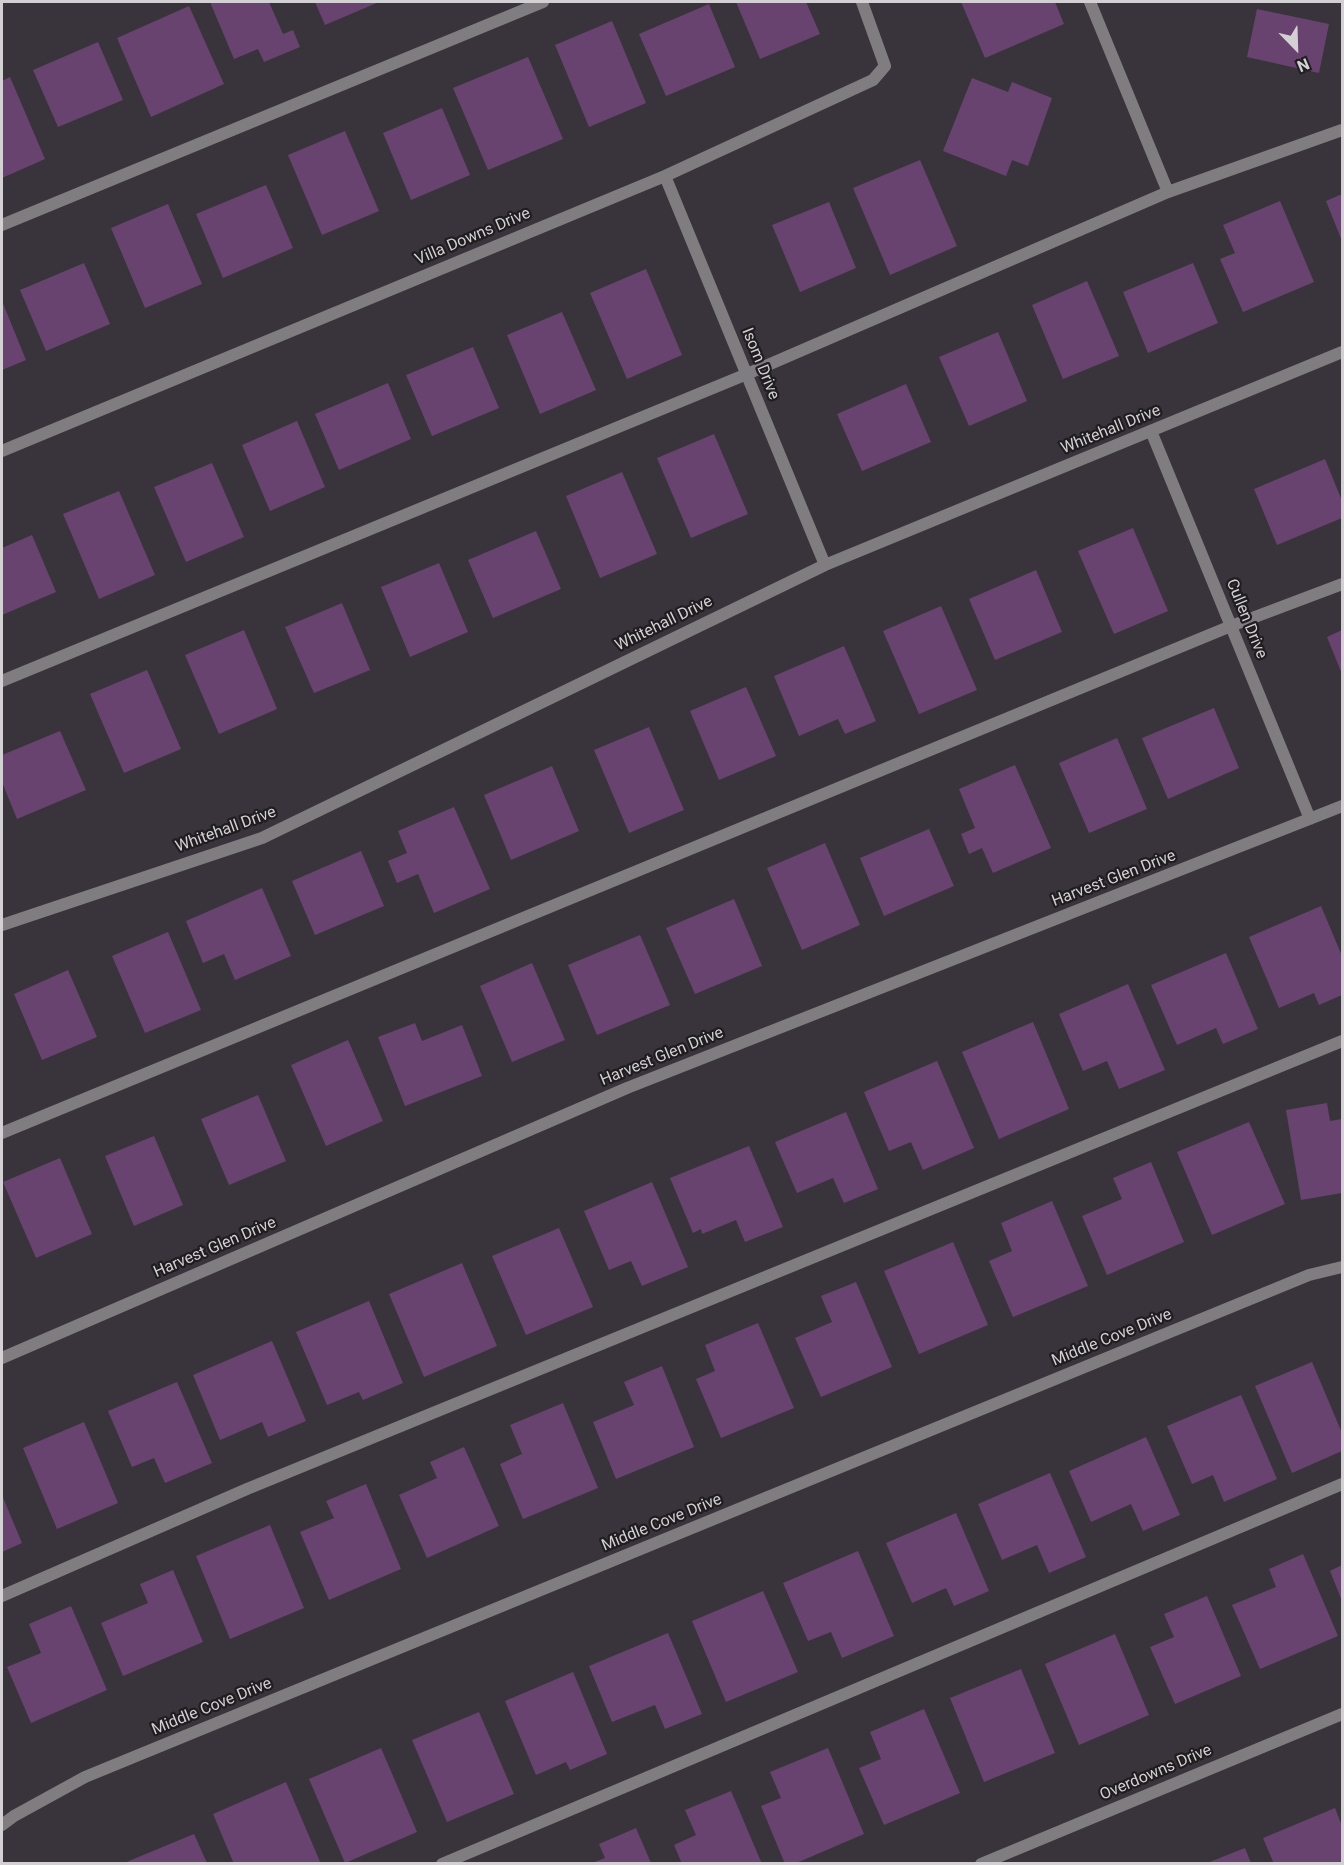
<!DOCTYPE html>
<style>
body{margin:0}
#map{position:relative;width:1344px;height:1865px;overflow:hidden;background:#39343b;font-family:Roboto,sans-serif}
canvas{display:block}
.frame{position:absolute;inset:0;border:3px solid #d3d0d4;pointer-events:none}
.north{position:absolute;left:1266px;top:18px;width:60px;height:60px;-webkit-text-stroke:4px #1f1d20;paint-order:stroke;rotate:157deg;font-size:16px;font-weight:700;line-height:24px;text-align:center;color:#d3d0d4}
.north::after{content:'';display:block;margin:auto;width:21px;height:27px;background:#d3d0d4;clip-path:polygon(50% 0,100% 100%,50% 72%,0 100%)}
</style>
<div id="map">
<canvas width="1344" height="1865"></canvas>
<div class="frame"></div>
<div class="north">N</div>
</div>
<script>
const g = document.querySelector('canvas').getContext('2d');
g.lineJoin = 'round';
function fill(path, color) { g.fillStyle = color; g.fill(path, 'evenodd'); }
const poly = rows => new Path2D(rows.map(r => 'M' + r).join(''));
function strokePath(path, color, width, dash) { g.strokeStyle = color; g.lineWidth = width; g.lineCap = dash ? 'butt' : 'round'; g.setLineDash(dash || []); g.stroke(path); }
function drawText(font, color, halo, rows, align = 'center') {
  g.font = font + ' Roboto,sans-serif'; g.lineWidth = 4.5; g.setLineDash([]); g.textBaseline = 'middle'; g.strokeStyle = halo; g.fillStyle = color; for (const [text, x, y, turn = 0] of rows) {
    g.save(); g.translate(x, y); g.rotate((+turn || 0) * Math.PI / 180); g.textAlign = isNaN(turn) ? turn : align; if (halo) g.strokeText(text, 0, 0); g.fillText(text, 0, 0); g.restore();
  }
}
fill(poly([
 [210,2,269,2,283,34,293,30,300,47,264,62,258,49,234,59],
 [315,2,379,2,325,25],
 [736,2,806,2,820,34,760,59],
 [961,2,1020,2,1021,3,1024,2,1055,2,1064,24,985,58],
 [709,4,735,67,666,96,639,34],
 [189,6,224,84,151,117,117,38],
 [1257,9,1329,24,1319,73,1247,57],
 [612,21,646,103,589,127,555,45],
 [98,42,123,100,58,127,33,70],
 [528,57,563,139,488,170,453,88],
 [10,77,45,159,2,178,2,81],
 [972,78,1008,92,1012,82,1052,98,1028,166,1012,160,1006,176,943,151],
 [442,108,470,175,411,200,383,133],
 [345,131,379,211,322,235,288,155],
 [920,160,957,246,890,275,853,188],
 [266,185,293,248,223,278,196,214],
 [1342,194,1342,241,1326,201],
 [1280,201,1314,282,1243,312,1220,259,1235,253,1223,225],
 [829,202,856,268,800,292,772,225],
 [168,204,202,284,145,308,111,228],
 [84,263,110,324,46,351,20,290],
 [1193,263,1218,323,1148,353,1123,292],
 [646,269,682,355,627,379,590,293],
 [1087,281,1119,356,1063,379,1032,305],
 [2,301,26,360,2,370],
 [562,312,596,390,540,414,507,335],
 [998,332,1027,401,969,426,939,357],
 [473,347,499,408,432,436,406,375],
 [388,383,411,439,339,470,315,414],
 [906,384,931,442,862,471,837,414],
 [297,421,325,487,270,511,242,445],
 [714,434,748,514,691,538,657,458],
 [1325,459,1342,501,1342,518,1277,545,1254,489],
 [212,463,244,537,186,562,154,487],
 [622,472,657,554,600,578,566,496],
 [119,491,155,575,99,599,63,514],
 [1133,528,1168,611,1114,634,1078,551],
 [536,531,561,589,493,618,468,560],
 [32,535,56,592,2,615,2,548],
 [439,563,468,632,410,657,381,587],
 [1036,570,1062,632,995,660,969,599],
 [342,603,370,670,314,693,285,627],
 [941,606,977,690,919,714,883,631],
 [244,630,277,709,219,734,185,655],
 [1342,630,1342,674,1327,637],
 [844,646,876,721,845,734,838,719,799,736,774,676],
 [147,670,181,749,124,773,90,694],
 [746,687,776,756,719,780,690,711],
 [1214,708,1239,768,1168,799,1142,738],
 [649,727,684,810,629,833,594,750],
 [60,731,86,790,17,819,2,782,2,755],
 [1117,738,1147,809,1089,833,1059,763],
 [1015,765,1051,848,993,873,982,848,969,854,961,834,975,828,959,789],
 [552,766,579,831,511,860,484,795],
 [454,807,490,889,434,913,418,874,397,883,388,861,407,853,398,831],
 [929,829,954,886,884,916,860,858],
 [825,843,860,925,802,950,767,868],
 [361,851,384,906,315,935,292,881],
 [262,888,291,956,235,980,224,954,203,963,186,921],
 [734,899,762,966,695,994,666,928],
 [1321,906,1342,956,1342,995,1319,1005,1314,993,1279,1008,1249,937],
 [168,932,201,1010,145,1033,112,956],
 [640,935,670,1005,597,1035,568,965],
 [1226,953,1258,1029,1223,1044,1216,1028,1177,1045,1151,985],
 [532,963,565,1040,512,1062,480,986],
 [68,970,97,1037,42,1060,14,994],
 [1128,984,1165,1070,1119,1089,1107,1061,1083,1071,1059,1014],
 [1033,1022,1069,1109,999,1139,962,1052],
 [415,1023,422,1041,462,1025,482,1076,405,1106,378,1037],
 [348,1040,383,1121,326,1146,291,1065],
 [937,1061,974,1148,923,1170,911,1142,889,1151,864,1092],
 [258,1095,286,1161,229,1185,201,1119],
 [1327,1103,1330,1121,1342,1119,1342,1193,1301,1200,1286,1110],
 [846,1112,878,1189,844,1203,833,1178,797,1193,775,1142],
 [1249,1122,1285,1204,1212,1235,1177,1152],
 [154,1136,183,1205,134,1226,105,1156],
 [749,1146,783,1227,745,1242,736,1220,702,1234,701,1229,693,1233,670,1178],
 [60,1158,92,1234,36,1258,3,1182],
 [1151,1162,1184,1242,1107,1275,1082,1216,1122,1199,1113,1178],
 [652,1182,688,1267,642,1286,631,1261,609,1270,584,1211],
 [1052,1201,1088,1286,1013,1317,989,1261,1012,1251,1001,1223],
 [559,1228,593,1307,526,1335,492,1256],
 [953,1242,988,1325,919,1354,884,1271],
 [462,1263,497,1346,424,1377,389,1294],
 [856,1282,892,1367,821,1397,795,1338,832,1322,821,1296],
 [369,1301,403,1383,363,1400,359,1392,327,1405,296,1332],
 [758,1323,794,1408,721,1438,696,1379,715,1371,705,1345],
 [272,1341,306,1421,268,1437,262,1422,220,1440,193,1375],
 [1312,1362,1342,1433,1342,1451,1292,1473,1255,1386],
 [662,1366,694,1447,616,1479,593,1422,634,1405,624,1382],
 [177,1382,212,1463,165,1483,154,1458,132,1467,108,1411],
 [1241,1395,1277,1479,1224,1502,1213,1475,1192,1484,1167,1426],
 [563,1403,598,1488,523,1519,500,1464,522,1454,510,1425],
 [84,1422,118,1503,57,1529,23,1448],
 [1146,1437,1180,1515,1143,1531,1131,1504,1091,1522,1069,1471],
 [464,1447,499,1526,427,1558,399,1495,437,1478,430,1462],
 [1050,1473,1086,1557,1049,1573,1037,1545,1002,1560,978,1504],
 [366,1484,401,1569,329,1600,300,1532,334,1518,326,1501],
 [2,1495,22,1543,2,1552],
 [956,1513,989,1591,954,1606,946,1588,912,1603,886,1543],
 [270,1525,304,1608,230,1639,196,1556],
 [858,1551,894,1636,842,1658,831,1632,808,1641,783,1583],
 [1303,1554,1338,1636,1260,1669,1232,1605,1276,1587,1269,1569],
 [1342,1565,1342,1601,1330,1571],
 [173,1570,203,1642,123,1676,101,1623,148,1603,140,1584],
 [763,1591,798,1672,726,1702,692,1621],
 [1207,1596,1241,1676,1175,1704,1150,1647,1174,1637,1164,1614],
 [71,1606,107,1690,31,1723,7,1667,41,1653,29,1624],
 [668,1633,702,1714,665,1729,655,1705,612,1722,589,1666],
 [1115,1634,1149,1715,1079,1745,1045,1664],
 [1021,1669,1055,1753,984,1782,950,1698],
 [573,1672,607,1754,570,1770,566,1762,536,1775,505,1701],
 [924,1709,960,1793,884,1825,859,1768,881,1759,870,1732],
 [479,1712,514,1794,447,1822,412,1740],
 [381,1748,417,1832,345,1863,309,1779],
 [828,1748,864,1834,794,1864,785,1864,761,1806,781,1798,770,1772],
 [286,1782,321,1864,260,1864,259,1862,255,1864,234,1864,213,1814],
 [731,1791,762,1864,682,1864,674,1845,696,1835,685,1810],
 [1335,1808,1342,1826,1342,1864,1274,1864,1263,1838],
 [636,1828,651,1863,592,1863,605,1858,599,1844],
 [194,1834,207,1863,124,1863],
 [1245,1848,1251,1863,1207,1863]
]), '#68436f');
strokePath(poly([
 [1090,2,1168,192],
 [2,225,543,2],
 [2,681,747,374,1168,192,1342,130],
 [2,1133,1231,626,1342,584],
 [2,1596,247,1489,1342,1041],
 [442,1864,1342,1484]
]), '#807d80', 12);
strokePath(poly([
 [665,176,825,565],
 [1151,431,1310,819],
 [2,451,665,176,873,80,885,66,862,2],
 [2,925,262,838,825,565,1342,352],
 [2,1358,627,1088,1342,806],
 [2,1825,14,1816,85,1777,1309,1275,1342,1267],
 [981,1864,1342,1714]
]), '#807d80', 12);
drawText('16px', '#d3d0d4', '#1f1d20', [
 ["Villa Downs Drive",473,237,-23],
 ["Isom Drive",760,364,68],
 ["Whitehall Drive",1111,430,-22],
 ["Cullen Drive",1246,619,68],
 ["Whitehall Drive",664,624,-26],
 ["Whitehall Drive",226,830,-20],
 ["Harvest Glen Drive",1114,879,-21],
 ["Harvest Glen Drive",662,1057,-22],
 ["Harvest Glen Drive",215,1248,-23],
 ["Middle Cove Drive",1112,1338,-22],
 ["Middle Cove Drive",662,1523,-22],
 ["Middle Cove Drive",212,1707,-22],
 ["Overdowns Drive",1156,1773,-23]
]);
</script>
